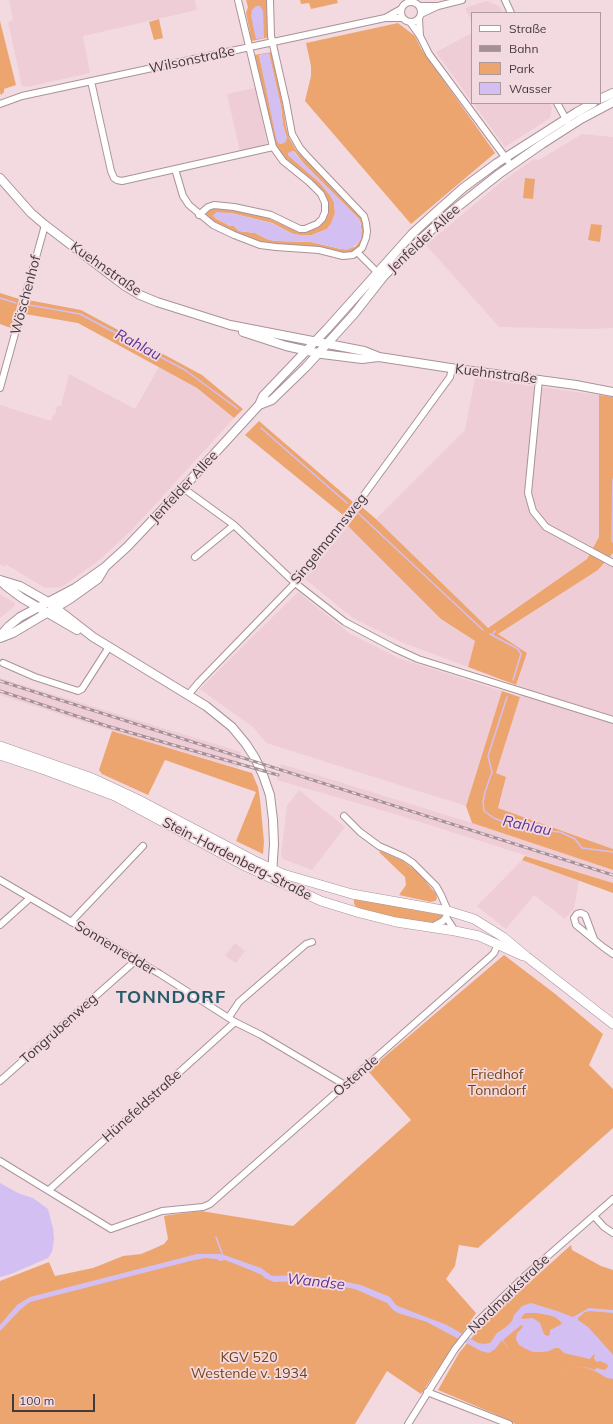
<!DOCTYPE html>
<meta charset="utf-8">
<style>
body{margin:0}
#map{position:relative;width:613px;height:1424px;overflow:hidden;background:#f3dae1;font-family:Mulish,sans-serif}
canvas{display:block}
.legend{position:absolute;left:471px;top:12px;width:130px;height:92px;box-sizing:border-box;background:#f3dae1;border:1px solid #ad9a9f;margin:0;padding:5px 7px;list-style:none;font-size:12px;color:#433a3c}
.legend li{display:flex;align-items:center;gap:8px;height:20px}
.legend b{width:20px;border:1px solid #ad9a9f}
.scale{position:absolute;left:12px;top:1394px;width:83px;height:18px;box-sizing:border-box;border:2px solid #433a3c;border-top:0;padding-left:5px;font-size:12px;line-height:14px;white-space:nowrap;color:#433a3c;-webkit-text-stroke:3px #f3dae1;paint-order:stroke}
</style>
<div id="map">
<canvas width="613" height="1424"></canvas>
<ul class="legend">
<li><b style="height:5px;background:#fff"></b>Straße</li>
<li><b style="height:5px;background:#a39196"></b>Bahn</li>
<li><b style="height:11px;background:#eda570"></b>Park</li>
<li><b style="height:11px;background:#d4bff2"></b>Wasser</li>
</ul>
<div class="scale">100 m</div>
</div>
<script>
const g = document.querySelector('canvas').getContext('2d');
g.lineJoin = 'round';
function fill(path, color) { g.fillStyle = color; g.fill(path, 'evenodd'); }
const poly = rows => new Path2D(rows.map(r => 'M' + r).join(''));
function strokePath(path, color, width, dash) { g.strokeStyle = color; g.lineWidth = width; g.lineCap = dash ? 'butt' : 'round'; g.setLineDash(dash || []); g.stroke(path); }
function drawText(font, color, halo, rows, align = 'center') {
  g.font = font + ' Mulish,sans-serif'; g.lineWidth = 3.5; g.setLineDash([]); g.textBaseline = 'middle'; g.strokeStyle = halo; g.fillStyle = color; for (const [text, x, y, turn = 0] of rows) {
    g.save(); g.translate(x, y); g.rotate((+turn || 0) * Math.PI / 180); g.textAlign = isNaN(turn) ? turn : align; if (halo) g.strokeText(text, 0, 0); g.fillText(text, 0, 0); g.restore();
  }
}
fill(poly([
 [9,0,195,0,197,10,83,36,90,73,27,87,22,86,8,22,13,20],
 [486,1,499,6,503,13,472,13,472,22,465,8],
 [472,33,472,102,436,52],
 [255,88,267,142,266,146,240,152,227,94],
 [473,103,550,103,552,108,550,118,505,147],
 [582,134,613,137,613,328,590,329,499,327,426,245,500,183,534,159,539,160],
 [159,367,197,388,234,418,131,531,98,561,62,587,45,588,7,565,4,567,0,564,0,405,51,421,53,415,55,415,57,406,61,406,69,374,135,409],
 [475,378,599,395,599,537,587,559,487,628,376,519,465,430],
 [348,526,441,619,475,641,468,667,401,642,353,618,305,579],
 [613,553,613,849,498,808,506,777,496,773,520,697,516,685,527,653,497,634,598,570],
 [298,592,349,633,401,659,502,691,466,806,266,743,254,728,200,689],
 [0,594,15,603,15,606,0,618],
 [0,678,241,752,238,768,112,731,0,695],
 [281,764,472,823,613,870,613,883,398,815,277,780],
 [299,790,345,827,312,870,283,859,281,855,287,806],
 [522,860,579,881,574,908,565,919,534,895,506,929,477,906],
 [235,943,245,951,236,963,225,956]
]), '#eecdd6');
fill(poly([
 [246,0,268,0,270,37,252,41,249,32,250,32,246,13,248,7],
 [300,0,337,0,338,3,311,9,309,3,301,4],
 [159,19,163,38,154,40,149,22],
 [0,21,16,85,4,89,4,92,1,95,0,93],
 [398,23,415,36,422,50,495,153,411,224,305,101,311,76,311,66,306,43],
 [272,52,283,106,286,127,289,138,296,150,355,209,362,219,365,225,363,242,358,249,351,253,346,254,269,244,254,240,243,237,214,222,209,219,206,214,207,211,211,209,229,209,247,212,268,218,294,230,305,233,317,228,326,219,328,211,327,202,323,192,317,185,284,158,280,153,273,138,254,55],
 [269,54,281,107,283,125,287,138,285,142,281,144,280,144,259,55],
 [294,151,305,165,359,219,361,224,361,239,355,247,341,249,311,242,275,241,267,239,255,233,239,231,234,226,230,226,215,218,231,213,272,223,293,234,299,235,312,235,327,229,331,224,335,213,334,202,330,195,319,182,288,155],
 [525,178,535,179,533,199,523,198],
 [591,224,602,225,600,242,588,240],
 [0,293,19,299,11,328,0,324],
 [28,300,81,310,202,375,243,409,234,418,197,388,78,323,25,314],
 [599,395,613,397,613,553,598,570,498,634,527,653,516,685,468,667,475,641,441,619,348,526,362,507,376,519,488,628,587,559,599,537],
 [259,421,353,502,343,515,245,435],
 [502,691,520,697,496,773,506,777,498,808,613,849,613,870,472,823,466,806],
 [112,731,252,773,258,787,260,799,264,842,263,854,236,841,256,792,165,760,148,795,102,774,99,770],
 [380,851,403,861,419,873,436,894,437,899,435,901,431,902,399,895,406,885,405,877,379,852],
 [525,856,613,883,613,893,522,860],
 [354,898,442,913,443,917,441,919,435,923,407,920,359,910,354,904],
 [504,955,554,993,603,1034,589,1065,613,1089,613,1128,478,1248,459,1245,455,1266,446,1279,476,1313,421,1394,387,1371,355,1424,0,1424,0,1281,49,1262,55,1276,93,1268,123,1256,141,1254,153,1249,164,1244,168,1239,164,1216,169,1215,201,1211,293,1226,411,1120,368,1071],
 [571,1245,572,1250,601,1266,613,1270,613,1424,515,1424,509,1420,438,1390,459,1353,483,1324]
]), '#eda570');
fill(poly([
 [256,6,260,6,263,11,264,38,256,39,251,16,252,10],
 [269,53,281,107,283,125,287,138,285,142,281,144,278,143,276,138,259,55],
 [292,151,293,151,305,165,359,219,362,230,361,239,352,248,346,250,311,242,275,241,267,239,255,233,239,231,234,226,230,226,214,217,213,215,217,212,231,213,271,223,293,234,299,235,312,235,327,229,331,224,335,213,334,202,330,195,319,182,288,155,288,153],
 [0,1183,18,1193,33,1198,48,1209,53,1228,54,1239,52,1252,48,1258,11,1274,0,1277],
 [197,1254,220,1254,227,1256,261,1268,272,1276,298,1275,333,1279,361,1285,390,1297,396,1305,400,1307,447,1325,478,1343,484,1344,490,1343,497,1333,506,1327,512,1321,514,1315,522,1306,531,1303,557,1311,573,1317,589,1308,613,1310,613,1313,590,1311,585,1312,578,1318,578,1320,588,1327,599,1339,613,1355,613,1379,607,1378,595,1371,584,1367,555,1369,531,1366,518,1359,510,1351,502,1340,495,1349,489,1353,481,1351,427,1322,398,1313,393,1310,387,1303,355,1289,308,1281,274,1282,265,1278,262,1275,248,1269,225,1260,220,1261,217,1259,205,1258,190,1261,30,1302,21,1309,0,1331,0,1325,17,1305,30,1297],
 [525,1313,536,1313,548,1315,555,1317,562,1323,560,1325,550,1330,550,1335,547,1336,544,1334,540,1323,536,1320,532,1318,522,1319,521,1318],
 [523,1325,522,1328,517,1333,516,1339,519,1345,526,1349,533,1352,542,1352,549,1351,555,1348,559,1348,564,1353,590,1359,594,1354,595,1355,594,1358,596,1362,600,1361,607,1364,608,1367,605,1370,596,1368,595,1370,585,1367,555,1369,531,1366,518,1359,510,1351,503,1340,520,1326]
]), '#d4bff2');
strokePath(poly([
 [0,298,16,303],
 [29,305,80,314,185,370,238,409],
 [261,428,347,503],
 [358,513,483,630],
 [612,542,613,479],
 [490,634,518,649,521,654,513,680],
 [492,635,495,631],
 [507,697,488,756,492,772,485,792,483,802,484,811,494,818,512,825,524,823,530,828,545,829,550,831,560,832,575,839,582,848,613,852],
 [216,1237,223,1256]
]), '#d4bff2', 1.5);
const street = poly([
 [505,0,511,13],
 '401 12a10 10 0 1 1 20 0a10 10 0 1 1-20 0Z',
 [419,6,438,6],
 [421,14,438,6,462,0],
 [385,18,401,9],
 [419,19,420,36],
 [410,22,420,36,429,54,508,161],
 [91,81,111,171,114,178,117,180,122,181,273,147],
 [557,103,568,123],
 [0,104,22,96,385,18,403,18],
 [175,169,183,196,189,205,213,225,234,235,260,245,276,247,319,250,343,256,353,255,362,248,366,238,367,231,366,223,364,216,307,156,300,148,292,134,286,102,271,36,270,0],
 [199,215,208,207,214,205,234,207,271,215,300,229,305,229,317,224,322,219,325,212,325,203,321,194,309,182,283,161,273,147,238,0],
 [357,252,377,272],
 [539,379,528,493,533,511,546,527,613,563],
 [0,388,45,225],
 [183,488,234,525,295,583,345,622,394,648,418,659,613,720],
 [195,557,234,525],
 [3,663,35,677,78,691,82,689,109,647],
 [188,695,199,682,295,583,350,514,450,377,452,368],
 [344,816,360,832,379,846,404,857,413,863,436,886,441,895,448,911,446,917,443,921,432,927],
 [0,880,160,974,235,1022,261,1035,345,1085],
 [446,917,455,931],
 [71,922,143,846],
 [0,925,30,898],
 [594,939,585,915,581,913,577,914,574,918,576,925,603,947,613,954],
 [229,1017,239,1002,306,944,312,942],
 [0,1081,135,961],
 [0,1161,111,1229,162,1211,203,1207,210,1204,490,957,494,953,498,944],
 [49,1190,235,1022],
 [594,1216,604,1227,613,1233],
 [427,1392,509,1424],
 [408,1424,455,1349,474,1325,526,1275,613,1199]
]);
const secondary = poly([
 [600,99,613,93],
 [0,178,31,213,45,225,125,286,140,295,157,302,230,325,364,351,379,357,457,369,576,385,613,392],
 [243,332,286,346,322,354,362,359,378,357],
 [259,405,272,400,306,367,354,314,384,276,419,241,451,212,499,174,542,144,581,119,613,102],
 [0,580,20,586,48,602,93,637,206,706,232,727,246,744,255,758,263,775,270,795,273,820,274,844,272,874],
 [0,580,6,586,22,598,77,630],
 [0,636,9,626,20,617,75,588,105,567,127,547,183,488,259,405,263,396,327,329,412,234,436,212,463,188,497,163,577,112,593,103],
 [0,638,13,633,70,599,98,579,104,569]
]);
const primary = poly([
 [0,746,92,778,137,799,253,860,283,874,352,894,448,911,474,919,503,937,527,957,613,1024],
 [0,755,45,770,115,796,245,866,321,901,360,913,396,922,455,931,479,936,523,956]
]);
strokePath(street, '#a99398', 8);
strokePath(secondary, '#a99398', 10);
strokePath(primary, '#a99398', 10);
strokePath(street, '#fff', 6);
strokePath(secondary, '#fff', 8);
strokePath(primary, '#fff', 9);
const rail = poly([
 [0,681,613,875],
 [0,691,107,726,278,775]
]);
strokePath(rail, '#a39196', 3);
strokePath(rail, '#f3dae1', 1.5, [4.5]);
drawText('14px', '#433a3c', '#f3dae1', [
 ["Wilsonstraße",192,60,-12],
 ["Jenfelder Allee",424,239,-43],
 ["Kuehnstraße",106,269,35],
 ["Wöschenhof",26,295,-75],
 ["Kuehnstraße",496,374,7],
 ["Jenfelder Allee",184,487,-47],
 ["Singelmannsweg",329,539,-51],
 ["Stein-Hardenberg-Straße",237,859,27],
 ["Sonnenredder",115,948,31],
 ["Tongrubenweg",59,1029,-42],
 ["Ostende",356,1076,-41],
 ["Hünefeldstraße",142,1106,-42],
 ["Nordmarkstraße",509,1294,-44]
]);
drawText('14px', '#754214', '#f3dae1', [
 ["Friedhof",497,1075],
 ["Tonndorf",497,1091],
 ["KGV 520",249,1358],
 ["Westende v. 1934",249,1374]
]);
drawText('italic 15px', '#613292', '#f3dae1', [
 ["Rahlau",138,345,28],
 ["Rahlau",527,826,12],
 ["Wandse",316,1282,6]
]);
g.letterSpacing = '1px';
drawText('bold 18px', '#255b68', '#f3dae1', [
 ["TONNDORF",171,998]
]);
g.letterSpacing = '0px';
</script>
